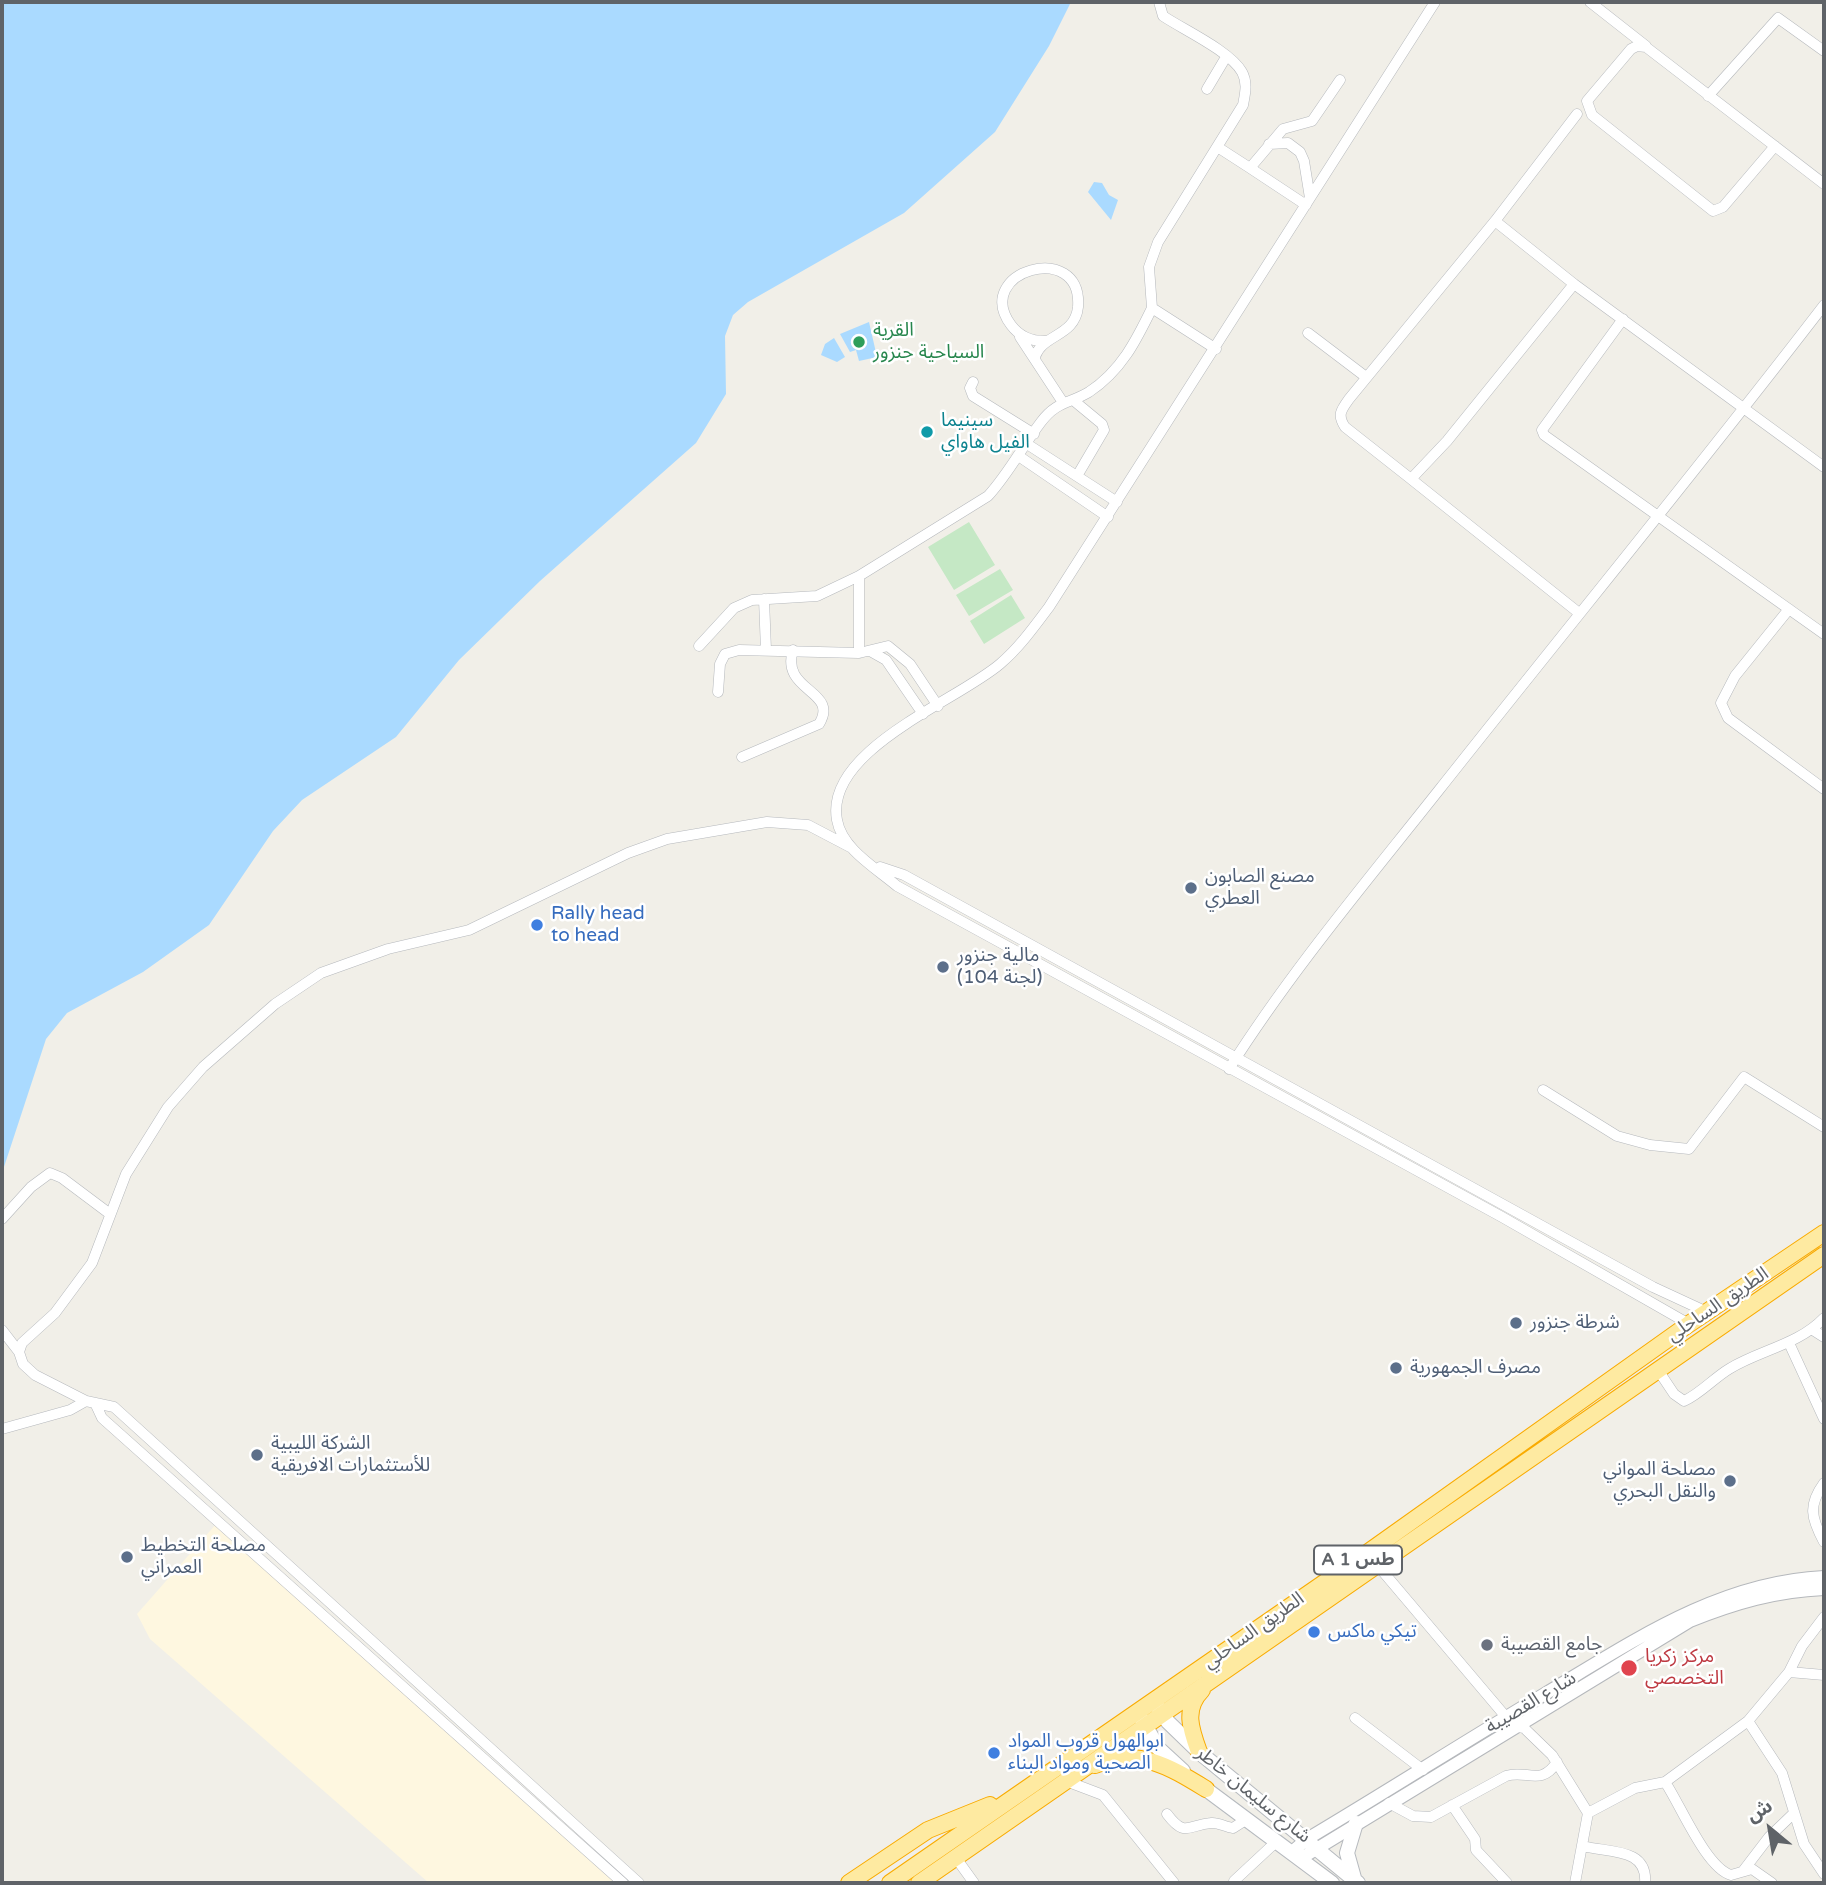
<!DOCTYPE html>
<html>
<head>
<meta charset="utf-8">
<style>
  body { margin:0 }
  #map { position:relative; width:1826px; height:1885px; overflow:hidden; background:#f1efe8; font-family:"Varela Round","Noto Sans Arabic",sans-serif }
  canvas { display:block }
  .frame { position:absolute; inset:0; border:4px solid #5f6368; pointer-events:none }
  .north { position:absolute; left:1735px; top:1794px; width:70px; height:70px; -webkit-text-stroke:5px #fff; paint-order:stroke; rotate:330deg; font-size:19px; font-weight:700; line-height:28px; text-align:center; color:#5f6368 }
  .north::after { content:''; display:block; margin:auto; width:24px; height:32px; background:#5f6368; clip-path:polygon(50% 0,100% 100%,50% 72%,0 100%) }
</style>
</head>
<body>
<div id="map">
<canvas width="1826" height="1885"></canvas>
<div class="frame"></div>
<div class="north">ش</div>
</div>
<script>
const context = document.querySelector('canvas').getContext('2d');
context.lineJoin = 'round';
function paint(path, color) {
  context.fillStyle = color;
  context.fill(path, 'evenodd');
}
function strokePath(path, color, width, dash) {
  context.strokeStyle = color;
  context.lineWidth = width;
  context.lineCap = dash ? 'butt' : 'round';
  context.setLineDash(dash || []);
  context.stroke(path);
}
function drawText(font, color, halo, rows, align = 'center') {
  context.font = font + ' "Varela Round","Noto Sans Arabic",sans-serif';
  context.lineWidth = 5;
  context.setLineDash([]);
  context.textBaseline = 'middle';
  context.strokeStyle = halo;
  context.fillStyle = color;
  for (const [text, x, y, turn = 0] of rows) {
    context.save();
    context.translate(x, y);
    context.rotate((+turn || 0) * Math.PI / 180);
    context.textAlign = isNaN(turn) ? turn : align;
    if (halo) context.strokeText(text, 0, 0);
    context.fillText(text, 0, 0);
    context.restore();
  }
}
paint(new Path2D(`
  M 217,1523 L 619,1883 L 429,1883 L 150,1639 L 137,1614 Z`), '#fef7e0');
paint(new Path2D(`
  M 969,522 L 995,565 L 954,590 L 928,547 Z
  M 1000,569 L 1013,590 L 969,616 L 956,595 Z
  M 1011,595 L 1025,618 L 984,644 L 970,621 Z`), '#c5e8c5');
paint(new Path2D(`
  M 2,2 L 1071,2 L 1049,46 L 995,132 L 904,213 L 748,302 L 733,315 L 725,336 L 726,394 L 696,443 L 540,581 L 459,660 L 396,737 L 302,800 L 273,831 L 209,925 L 143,972 L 67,1013 L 46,1039 L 2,1173 Z
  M 1094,182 L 1102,183 L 1109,195 L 1118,200 L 1111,220 L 1088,192 Z
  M 869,322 L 877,357 L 859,361 L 856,350 L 850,352 L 840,334 Z
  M 834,338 L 845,357 L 837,362 L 821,355 L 825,344 Z`), '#aadaff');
const minor = new Path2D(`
  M 1159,2 L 1163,16 C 1184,30 1230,51 1242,72 C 1248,83 1245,94 1243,105 L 1158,242 L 1149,267 L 1152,308 L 1216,349
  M 1435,2 L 1049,607 C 1034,627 1019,648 1000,664 C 957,701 824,750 837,820 C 842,849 876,868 897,886 L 1502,1217 L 1689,1324
  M 1590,2 L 1646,46
  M 1207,89 L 1226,57
  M 1708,96 L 1778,18 L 1824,51
  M 1269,144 L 1288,143 L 1300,152 L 1304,161 L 1310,198
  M 1775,146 L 1723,207 L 1713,211 L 1592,115 L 1587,101 L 1631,49 L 1637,46 L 1646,47 L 1824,184
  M 1219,148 L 1250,168 L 1283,129 L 1312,121 L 1340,80
  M 1250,168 L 1306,205
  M 1495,221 L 1574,284 L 1824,467
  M 1574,284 L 1447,441 L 1411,479 L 1345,427 C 1337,415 1341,410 1349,399 L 1495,221 L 1577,114
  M 1623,319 L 1542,430 L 1544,435 L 1824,634
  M 1308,333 L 1366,377
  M 1020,337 L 1062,401
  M 1035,357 C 1042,334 1075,337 1078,307 C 1083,239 971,271 1011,325 C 1020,337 1032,342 1048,341
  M 973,382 L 970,388 L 973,396 L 1034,434
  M 1073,400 L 1102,424 L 1104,430 L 1077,476
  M 1027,444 L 1117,502
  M 1020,457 L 1108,517
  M 1411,479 L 1579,613
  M 859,576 L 859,653
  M 764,599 L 766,650
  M 1789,609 L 1735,676 L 1721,703 L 1728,718 L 1824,789
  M 699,646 L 734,608 L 752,600 L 817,596 L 859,576 L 988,496 C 1009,473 1022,447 1041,422 C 1057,401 1069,404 1089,392 C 1121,371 1136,341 1152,308
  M 870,651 L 886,660 L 923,714
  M 718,692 L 720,664 L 725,654 L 739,650 L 859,653 L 888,646 L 910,664 L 938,706
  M 742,757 L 819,724 C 840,690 780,692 793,650
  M 880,867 L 904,875 L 1653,1287 L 1707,1312
  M 1229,1069 C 1291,971 1367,881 1439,790 C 1567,628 1698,469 1824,305
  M 1543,1090 L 1617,1136 L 1650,1145 L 1689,1149 L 1744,1077 L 1824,1127
  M 2,1219 L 31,1187 L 50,1173 L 62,1178 L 110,1214
  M 2,1330 L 19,1352
  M 1813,1330 L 1824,1337
  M 1789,1343 L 1824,1419
  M 1658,1370 L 1674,1394 L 1684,1401 C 1700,1394 1714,1378 1729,1369 C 1760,1350 1798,1345 1824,1318
  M 95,1403 L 102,1418 L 623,1883
  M 2,1429 L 70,1410 L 86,1401
  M 1824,1483 C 1808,1505 1811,1518 1824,1542
  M 1379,1567 L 1506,1717 L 1515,1726 L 1524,1728 L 1552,1755 L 1588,1813 L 1575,1883
  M 1789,1672 L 1824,1675
  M 1355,1718 L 1423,1770
  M 1748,1721 L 1782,1773 L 1804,1844 L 1824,1874
  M 1066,1781 L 1103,1795 L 1174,1883
  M 1665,1782 C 1680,1804 1706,1868 1731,1875 L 1752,1869 L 1772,1883
  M 1389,1803 L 1413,1816 L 1431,1817 L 1506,1776 C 1526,1769 1541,1787 1557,1762
  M 1452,1805 L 1475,1839 L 1476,1850 L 1507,1883
  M 1588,1813 L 1635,1788 L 1665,1782 L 1748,1721 L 1789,1672 L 1802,1646 L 1824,1617
  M 1167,1814 C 1185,1838 1188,1825 1211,1823 C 1218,1822 1225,1827 1233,1828 L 1247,1819
  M 1583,1846 C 1607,1853 1648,1847 1645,1883
  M 956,1858 L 974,1883
  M 1743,1871 L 1769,1837 L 1793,1814
  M 1234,1881 L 1277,1841
  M 639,1883 L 114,1407 L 86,1401 L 35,1375 L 23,1364 L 19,1352 L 22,1343 L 55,1313 L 92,1263 L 126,1174 L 168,1107 L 203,1067 L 275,1004 L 321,973 L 388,949 L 469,930 L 628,853 L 667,839 L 767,822 L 808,825 L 850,847`);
const tertiary = new Path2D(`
  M 1292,1852 L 1307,1839 C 1386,1792 1464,1742 1543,1695 C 1632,1642 1718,1582 1824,1577
  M 1300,1859 L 1690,1621 C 1735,1603 1776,1591 1824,1589`);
const secondary = new Path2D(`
  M 1157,1706 L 1168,1722 L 1199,1752 L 1358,1883
  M 1140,1716 L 1158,1748 L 1183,1771
  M 1199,1784 L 1332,1883
  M 1354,1878 L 1347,1853 L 1356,1823`);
const trunk = new Path2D(`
  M 1199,1752 C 1191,1730 1183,1709 1202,1690
  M 1095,1765 C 1138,1747 1170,1767 1206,1789
  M 849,1883 L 928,1830 L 990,1805
  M 890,1883 L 1360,1558 L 1689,1324 L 1824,1233
  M 919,1883 L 1824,1255`);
strokePath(minor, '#b5b8bc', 11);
strokePath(tertiary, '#b5b8bc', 14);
strokePath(secondary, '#b6babf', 16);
strokePath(trunk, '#f9ab00', 18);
strokePath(minor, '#fff', 10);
strokePath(tertiary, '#fff', 12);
strokePath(secondary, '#fff', 14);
strokePath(trunk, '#feeaa1', 16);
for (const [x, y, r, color] of [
  [859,342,7,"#2e9e5b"],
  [927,432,7,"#0f9aa8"],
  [1191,888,7,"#5c6f8a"],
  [537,925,7,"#3f7fe0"],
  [943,967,7,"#5c6f8a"],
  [1516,1323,7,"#5c6f8a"],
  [1396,1368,7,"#5c6f8a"],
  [257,1455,7,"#5c6f8a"],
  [1730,1481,7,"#5c6f8a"],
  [127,1557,7,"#5c6f8a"],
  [1314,1632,7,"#3f7fe0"],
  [1487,1645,7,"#6b7280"],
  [1629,1668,9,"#e0444e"],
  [994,1753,7,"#3f7fe0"]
]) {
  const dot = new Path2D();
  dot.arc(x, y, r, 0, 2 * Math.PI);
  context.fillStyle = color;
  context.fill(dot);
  strokePath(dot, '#fff', 2.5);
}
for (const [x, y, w] of [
  [1358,1560,88]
]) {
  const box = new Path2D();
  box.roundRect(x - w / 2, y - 14.5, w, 29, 5);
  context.fillStyle = '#fff';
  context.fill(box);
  strokePath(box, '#5f6368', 2);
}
drawText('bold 18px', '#5f6368', null, [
  ["A 1 طس",1358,1560]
]);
drawText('19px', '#27864d', '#fff', [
  ["القرية",873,331],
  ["السياحية جنزور",873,353]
], 'left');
drawText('19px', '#0d838f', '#fff', [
  ["سينيما",941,421],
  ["الفيل هاواي",941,443]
], 'left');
drawText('19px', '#4e5e75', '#fff', [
  ["مصنع الصابون",1205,877],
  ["العطري",1205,899],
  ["مالية جنزور",957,956],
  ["(لجنة 104)",957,978],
  ["شرطة جنزور",1530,1323],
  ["مصرف الجمهورية",1410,1368],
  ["الشركة الليبية",271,1444],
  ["للأستثمارات الافريقية",271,1466],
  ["مصلحة المواني",1716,1470,"right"],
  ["والنقل البحري",1716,1492,"right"],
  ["مصلحة التخطيط",141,1546],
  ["العمراني",141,1568]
], 'left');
drawText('19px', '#366cbe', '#fff', [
  ["Rally head",551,914],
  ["to head",551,936],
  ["تيكي ماكس",1328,1632],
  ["ابوالهول قروب المواد",1008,1742],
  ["الصحية ومواد البناء",1008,1764]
], 'left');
drawText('19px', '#5f6368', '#fff', [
  ["الطريق الساحلي",1718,1305,-34],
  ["الطريق الساحلي",1254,1631,-35],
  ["شارع القصيبة",1531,1703,-31],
  ["شارع سليمان خاطر",1253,1795,39]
]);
drawText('19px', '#5b616d', '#fff', [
  ["جامع القصيبة",1501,1645]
], 'left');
drawText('19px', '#be3a42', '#fff', [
  ["مركز زكريا",1645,1657],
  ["التخصصي",1645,1679]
], 'left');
</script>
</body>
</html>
